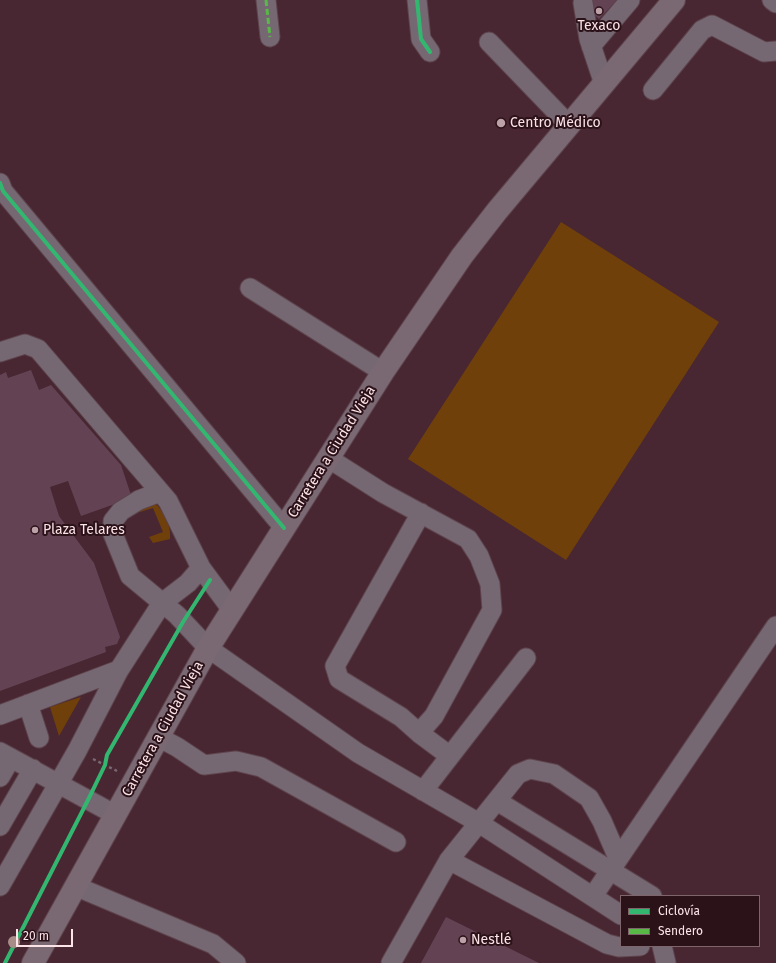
<!DOCTYPE html>
<html>
<head>
<meta charset="utf-8">
<style>
  body { margin:0 }
  #map { position:relative; width:776px; height:963px; overflow:hidden; background:#482732; font-family:"Fira Sans",sans-serif }
  canvas { display:block }
  .legend { position:absolute; left:620px; top:895px; width:140px; height:52px; box-sizing:border-box; background:#2b1118; border:1px solid #7e656b; margin:0; padding:5px 7px; list-style:none; font-size:12px; color:#fbe3e8 }
  .legend li { display:flex; align-items:center; gap:8px; height:20px }
  .legend b { width:20px; border:1px solid #7e656b }
  .scale { position:absolute; left:16px; top:929px; width:57px; height:18px; box-sizing:border-box; border:2px solid #fbe3e8; border-top:0; padding-left:5px; font-size:12px; line-height:14px; white-space:nowrap; color:#fbe3e8; -webkit-text-stroke:3px #2b1118; paint-order:stroke }
</style>
</head>
<body>
<div id="map">
<canvas width="776" height="963"></canvas>
<ul class="legend">
<li><b style="height:5px;background:#33b770"></b>Ciclovía</li>
<li><b style="height:5px;background:#58b947"></b>Sendero</li>
</ul>
<div class="scale">20 m</div>
</div>
<script>
const context = document.querySelector('canvas').getContext('2d');
context.lineJoin = 'round';
function paint(path, color) {
  context.fillStyle = color;
  context.fill(path, 'evenodd');
}
function strokePath(path, color, width, dash) {
  context.strokeStyle = color;
  context.lineWidth = width;
  context.lineCap = dash ? 'butt' : 'round';
  context.setLineDash(dash || []);
  context.stroke(path);
}
function drawText(font, color, halo, rows, align = 'center') {
  context.font = font + ' "Fira Sans",sans-serif';
  context.lineWidth = 4;
  context.setLineDash([]);
  context.textBaseline = 'middle';
  context.strokeStyle = halo;
  context.fillStyle = color;
  for (const [text, x, y, turn = 0] of rows) {
    context.save();
    context.translate(x, y);
    context.rotate((+turn || 0) * Math.PI / 180);
    context.textAlign = isNaN(turn) ? turn : align;
    if (halo) context.strokeText(text, 0, 0);
    context.fillText(text, 0, 0);
    context.restore();
  }
}
paint(new Path2D(`
  M 561,222 L 719,322 L 566,560 L 408,459 Z
  M 153,501 C 162,509 172,526 170,539 L 153,543 L 149,537 L 163,532 L 153,508 L 140,512 L 137,505 Z
  M 81,697 L 59,736 L 50,707 Z`), '#70400b');
paint(new Path2D(`
  M 579,0 L 617,0 L 599,19 Z
  M 31,370 L 39,390 L 51,385 L 121,465 L 132,498 L 81,516 L 68,481 L 50,487 L 59,516 L 94,563 L 120,637 L 117,644 L 105,647 L 106,652 L 0,691 L 0,375 L 6,372 L 8,378 Z
  M 446,917 L 539,963 L 421,963 Z`), '#634353');
const minor = new Path2D(`
  M 266,0 L 270,37
  M 417,0 L 421,39 L 430,52
  M 772,0 L 776,3
  M 583,3 L 589,39 L 604,84
  M 489,42 L 569,125
  M 591,46 L 630,0
  M 653,90 L 702,30 L 712,25 L 764,52 L 776,51
  M 0,183 L 3,191 L 284,528
  M 250,288 L 383,372
  M 0,352 L 25,344 L 38,349 L 168,501 L 201,568 L 232,610
  M 328,458 L 383,493 L 468,539 L 479,556 L 490,584 L 492,610 L 434,716 L 419,733 L 401,717 L 339,679 L 335,666 L 421,513
  M 160,492 L 139,500 L 121,511 L 113,521 L 113,534 L 130,576 L 177,615 L 208,648 L 358,753 L 479,823 L 621,915
  M 28,704 L 39,738
  M 0,715 L 119,670
  M 419,733 L 450,756
  M 158,737 L 177,747 L 204,765 L 236,761 L 261,767 L 396,842
  M 0,752 L 114,814
  M 0,777 L 11,758
  M 423,791 L 526,658
  M 497,801 L 652,896
  M 0,826 L 33,769
  M 449,860 L 607,944 L 619,947 L 640,946
  M 0,886 L 77,751 L 119,670 L 162,603 L 188,583 L 201,568
  M 75,886 L 213,944 L 236,963
  M 593,896 L 776,626
  M 662,946 L 666,963
  M 391,963 L 449,860 L 518,774 L 530,769 L 554,774 L 589,798 L 602,821 L 618,858`);
const major = new Path2D(`
  M 33,963 L 208,648 L 383,372 L 462,256 L 497,211 L 674,0`);
strokePath(minor, '#5e444c', 21);
strokePath(major, '#5e444c', 24);
strokePath(new Path2D(`
  M 93,759 L 117,771`), '#786872', 2.5, [3, 3]);
strokePath(minor, '#756873', 19);
strokePath(major, '#7a6873', 22);
strokePath(new Path2D(`
  M 266,0 L 270,37`), '#58b947', 3, [6, 3]);
strokePath(new Path2D(`
  M 417,0 L 421,39 L 430,52
  M 0,183 L 3,191 L 284,528
  M 5,963 L 88,800 L 105,765 L 107,755 L 183,622 L 210,580`), '#33b770', 4);
context.fillStyle = '#a78c87';
for (const [x, y] of [
  [14,942]
]) {
  context.beginPath();
  context.arc(x, y, 6, 0, 2 * Math.PI);
  context.fill();
}
for (const [x, y, r, color] of [
  [599,11,4,"#bca1a8"],
  [501,123,5,"#bca1a8"],
  [35,530,4,"#bca1a8"],
  [463,940,4,"#bca1a8"]
]) {
  const dot = new Path2D();
  dot.arc(x, y, r, 0, 2 * Math.PI);
  context.fillStyle = color;
  context.fill(dot);
  strokePath(dot, '#2b1118', 1.5);
}
drawText('14px', '#fbe3e8', '#2b1118', [
  ["Texaco",599,26,"center"],
  ["Centro Médico",510,123],
  ["Plaza Telares",43,530],
  ["Nestlé",471,940]
], 'left');
drawText('14px', '#fbe3e8', '#2b1118', [
  ["Carretera a Ciudad Vieja",332,452,-58],
  ["Carretera a Ciudad Vieja",163,729,-61]
]);
</script>
</body>
</html>
